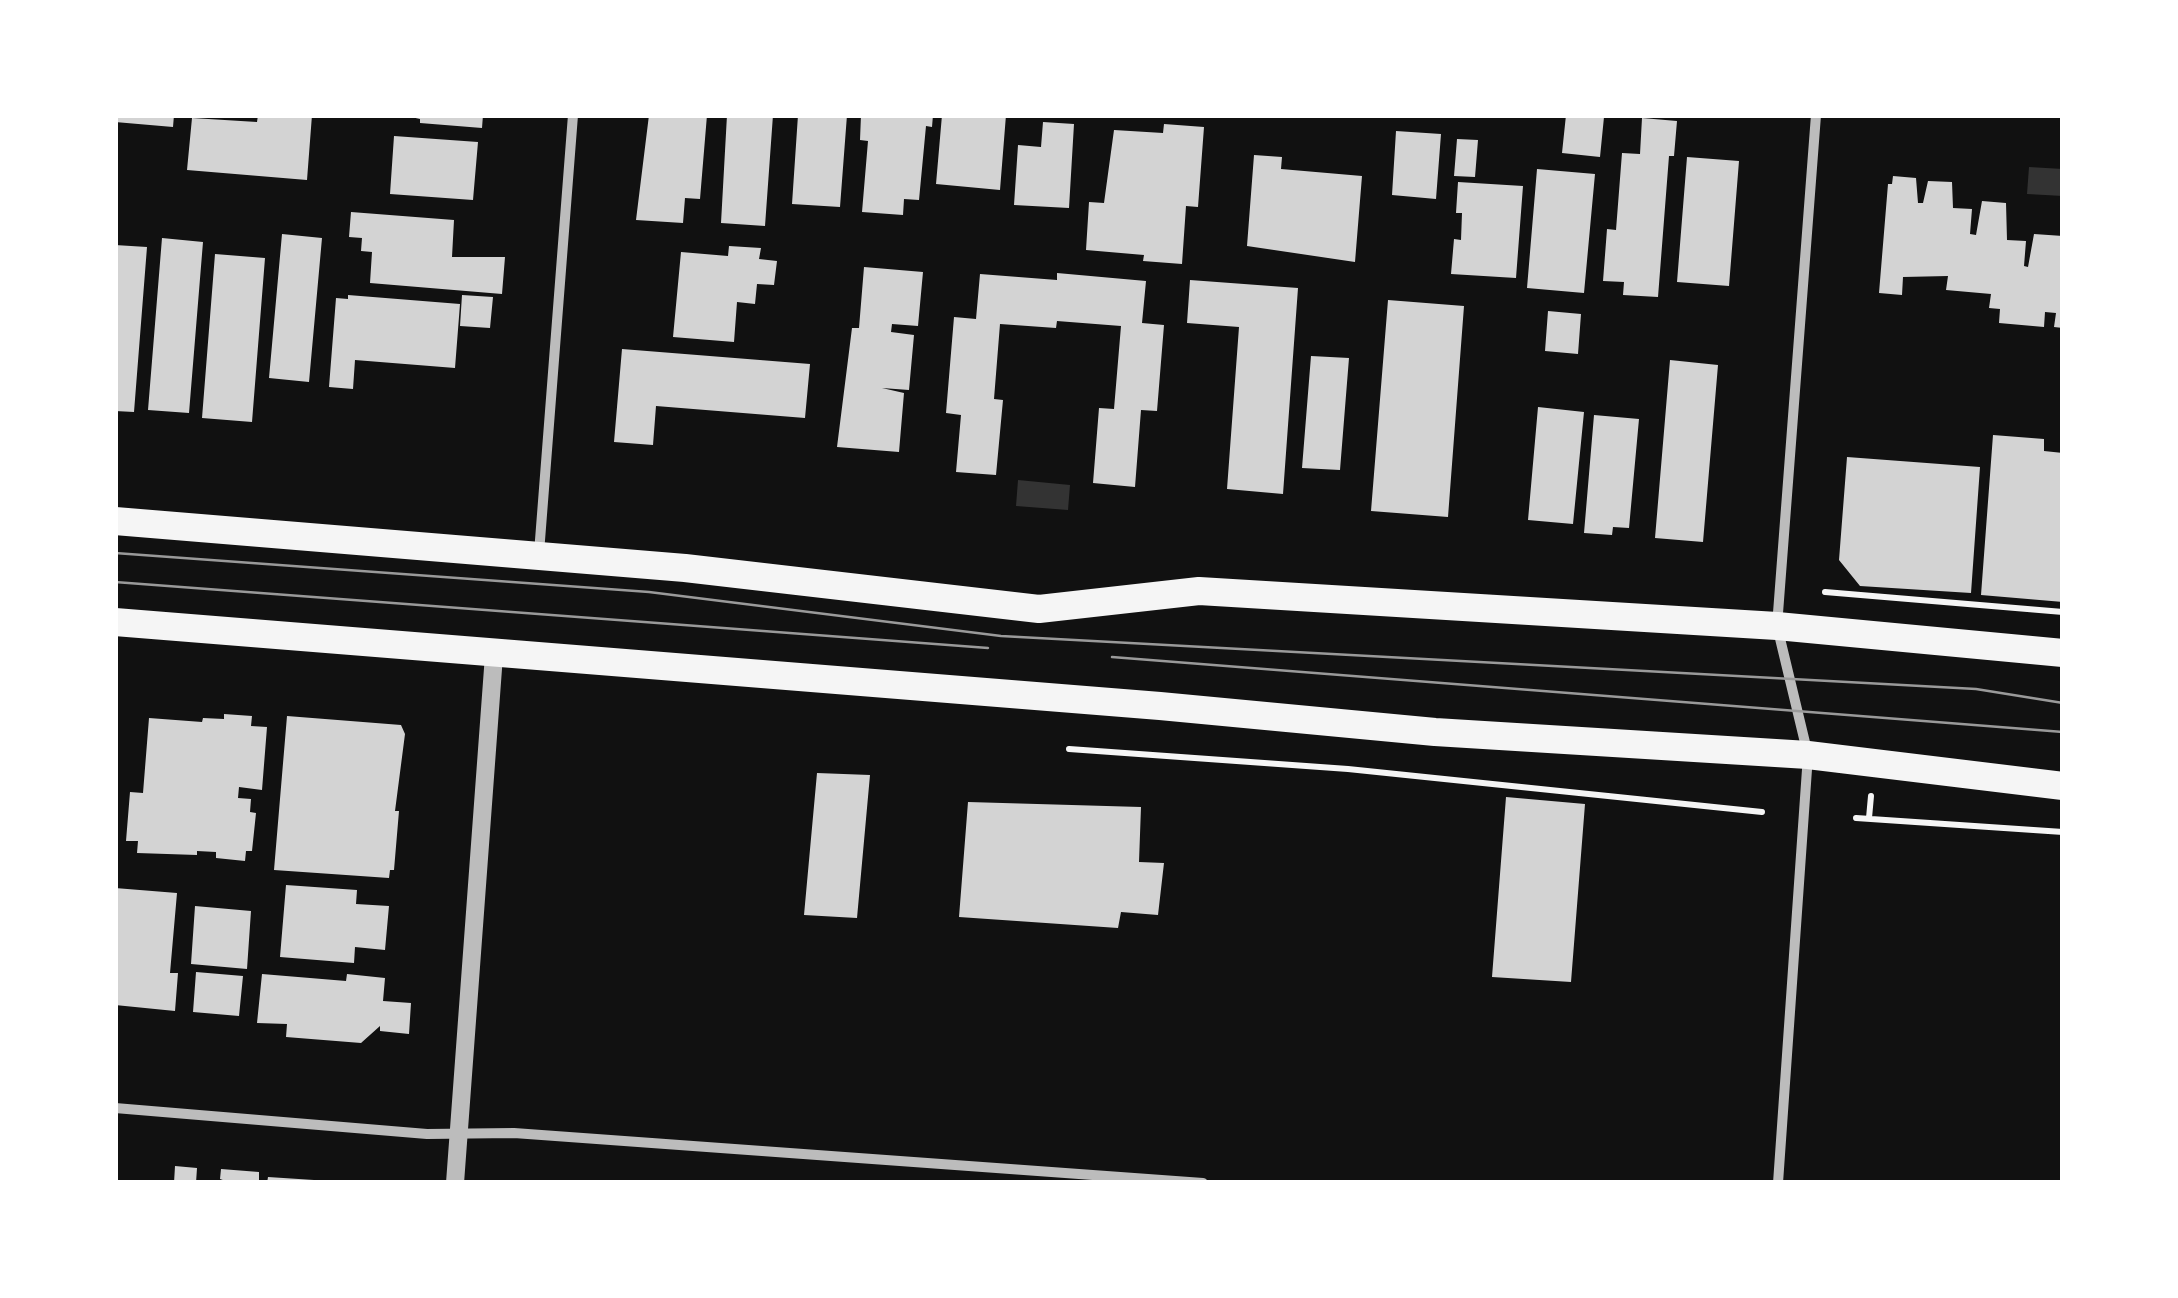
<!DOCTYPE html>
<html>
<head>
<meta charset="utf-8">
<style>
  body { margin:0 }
  #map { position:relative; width:2178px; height:1298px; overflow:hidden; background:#111; font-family:"Source Sans 3",sans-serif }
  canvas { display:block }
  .frame { position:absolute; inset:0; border:118px solid #fff; pointer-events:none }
</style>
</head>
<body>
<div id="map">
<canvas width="2178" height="1298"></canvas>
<div class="frame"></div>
</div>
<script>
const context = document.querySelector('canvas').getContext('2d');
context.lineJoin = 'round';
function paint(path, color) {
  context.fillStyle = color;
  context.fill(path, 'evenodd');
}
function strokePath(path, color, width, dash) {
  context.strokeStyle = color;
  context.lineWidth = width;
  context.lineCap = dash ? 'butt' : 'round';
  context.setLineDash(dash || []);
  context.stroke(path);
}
paint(new Path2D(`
  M 2029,167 L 2063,169 L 2063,196 L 2027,194 Z
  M 1018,480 L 1070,485 L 1068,510 L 1016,506 Z`), '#333');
paint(new Path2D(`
  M 115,115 L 174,115 L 173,127 L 115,122 Z
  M 258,115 L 312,115 L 307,180 L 187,170 L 192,118 L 257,122 Z
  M 402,115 L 483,115 L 482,128 L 420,123 L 420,119 Z
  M 649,115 L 707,115 L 700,199 L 685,198 L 683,223 L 636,220 Z
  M 727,115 L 773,115 L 765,226 L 721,223 Z
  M 798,115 L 847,115 L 840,207 L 792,204 Z
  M 861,115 L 933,115 L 932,127 L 926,126 L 919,200 L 904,199 L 903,215 L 862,212 L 868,141 L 860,140 Z
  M 942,115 L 1006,115 L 1000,190 L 936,184 Z
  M 1566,115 L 1604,117 L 1600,157 L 1562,153 Z
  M 1642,118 L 1677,121 L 1674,156 L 1669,156 L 1658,297 L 1623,295 L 1624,282 L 1603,281 L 1607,229 L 1616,230 L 1622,153 L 1640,154 Z
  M 1043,122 L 1074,124 L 1069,208 L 1014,205 L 1018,145 L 1041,147 Z
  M 1164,124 L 1204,127 L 1198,207 L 1186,206 L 1182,264 L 1143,261 L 1144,255 L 1086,250 L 1089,202 L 1104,203 L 1114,130 L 1163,133 Z
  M 1396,131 L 1441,134 L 1436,199 L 1392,195 Z
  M 394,136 L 478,142 L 473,200 L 390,194 Z
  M 1457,139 L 1478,140 L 1475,177 L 1454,176 Z
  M 1254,155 L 1282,157 L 1281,169 L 1362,176 L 1355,262 L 1247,246 Z
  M 1687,157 L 1739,161 L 1729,286 L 1677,282 Z
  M 1537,169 L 1595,174 L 1584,293 L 1527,288 Z
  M 1893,176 L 1916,178 L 1918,203 L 1923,203 L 1928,181 L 1952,182 L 1953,208 L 1972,209 L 1970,234 L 1976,235 L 1982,201 L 2006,203 L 2007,240 L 2026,241 L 2024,266 L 2028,267 L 2034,234 L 2063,236 L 2063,328 L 2054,327 L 2056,313 L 2045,312 L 2044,327 L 1999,323 L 2000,309 L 1989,308 L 1991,294 L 1946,290 L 1948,276 L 1903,277 L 1902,295 L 1879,293 L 1888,184 L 1892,184 Z
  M 1458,182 L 1523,186 L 1516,278 L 1451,274 L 1454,239 L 1461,240 L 1462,213 L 1456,213 Z
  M 351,212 L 454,220 L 452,257 L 505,257 L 502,294 L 370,283 L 372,252 L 361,251 L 362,238 L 349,237 Z
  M 282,234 L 322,238 L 309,382 L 269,378 Z
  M 162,238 L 203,242 L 189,413 L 148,410 Z
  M 115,245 L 147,247 L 134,412 L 115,411 Z
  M 729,246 L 761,248 L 759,259 L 777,261 L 774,285 L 757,284 L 755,304 L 737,302 L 734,342 L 673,337 L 681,252 L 728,256 Z
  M 215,254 L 265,258 L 252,422 L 202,418 Z
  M 864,267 L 923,272 L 918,326 L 892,324 L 891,332 L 914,335 L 909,390 L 882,388 L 904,393 L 899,452 L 837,447 L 852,328 L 859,328 Z
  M 1057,273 L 1146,281 L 1142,323 L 1164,325 L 1157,411 L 1141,410 L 1135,487 L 1093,483 L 1099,408 L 1114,409 L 1121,326 L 1057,321 L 1056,328 L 1000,324 L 994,399 L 1003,400 L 996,475 L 956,472 L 961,415 L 946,413 L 954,317 L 976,319 L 980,274 L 1057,280 Z
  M 1190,280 L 1298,288 L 1283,494 L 1227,489 L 1239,327 L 1187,323 Z
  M 348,295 L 460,304 L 455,368 L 355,360 L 353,389 L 329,387 L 336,298 L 348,299 Z
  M 462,295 L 493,297 L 490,328 L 460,326 Z
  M 1388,300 L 1464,306 L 1448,517 L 1371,511 Z
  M 1548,311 L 1581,314 L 1578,354 L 1545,351 Z
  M 622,349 L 810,364 L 805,418 L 656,406 L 653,445 L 614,442 Z
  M 1311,356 L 1349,358 L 1340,470 L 1302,468 Z
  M 1670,360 L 1718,365 L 1703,542 L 1655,538 Z
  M 1538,407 L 1584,412 L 1573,524 L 1528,520 Z
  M 1594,415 L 1639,419 L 1629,528 L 1613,527 L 1612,535 L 1584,533 Z
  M 1993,435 L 2044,439 L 2044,451 L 2063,453 L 2063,602 L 1981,595 Z
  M 1847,457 L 1980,467 L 1971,593 L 1860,586 L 1839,560 Z
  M 224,714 L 252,716 L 251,726 L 267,727 L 262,790 L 239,787 L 238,798 L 251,799 L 250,812 L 256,813 L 252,851 L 246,851 L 245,861 L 216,858 L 216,852 L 197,851 L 197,855 L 137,853 L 138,841 L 126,841 L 130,792 L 143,793 L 149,718 L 202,722 L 203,718 L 224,719 Z
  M 287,716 L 401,725 L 405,734 L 395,811 L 399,811 L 394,870 L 390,870 L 389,878 L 274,870 Z
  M 817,773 L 870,775 L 857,918 L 804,915 Z
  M 1506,797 L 1585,804 L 1571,982 L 1492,977 Z
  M 968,802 L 1141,807 L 1139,862 L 1164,863 L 1158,915 L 1121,912 L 1118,928 L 959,917 Z
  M 286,885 L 357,890 L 356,904 L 389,906 L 385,950 L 355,947 L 354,963 L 280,957 Z
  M 115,888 L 177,893 L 170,973 L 178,973 L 175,1011 L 115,1005 Z
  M 195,906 L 251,911 L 247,969 L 191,964 Z
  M 196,972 L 243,976 L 239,1016 L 193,1012 Z
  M 262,974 L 346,981 L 347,974 L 385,978 L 383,1001 L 411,1003 L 409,1034 L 380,1031 L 380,1026 L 361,1043 L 286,1037 L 287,1024 L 257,1023 Z
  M 175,1166 L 197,1168 L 196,1183 L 174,1183 Z
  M 221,1169 L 259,1172 L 259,1183 L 231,1183 L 220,1179 Z
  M 268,1177 L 314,1180 L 314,1183 L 267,1183 Z`), '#d3d3d3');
strokePath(new Path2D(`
  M 1825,592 L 2063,612
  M 1069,749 L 1348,769 L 1762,812
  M 1856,818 L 2063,832
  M 1869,818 L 1871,796`), '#f5f5f5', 6);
strokePath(new Path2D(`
  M 539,553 L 573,115
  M 115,1108 L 427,1134 L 514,1133 L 1203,1183
  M 1778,1183 L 1808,755 L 1777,626 L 1816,115`), '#bcbcbc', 10);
strokePath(new Path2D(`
  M 455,1183 L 494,655`), '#bcbcbc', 18);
strokePath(new Path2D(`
  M 115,521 L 685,568 L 1039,609 L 1199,591 L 1777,626 L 2063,653
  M 115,622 L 1160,706 L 1435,732 L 1808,755 L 2063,786`), '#f5f5f5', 28);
strokePath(new Path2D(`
  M 115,553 L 649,592 L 1001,636 L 1976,689 L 2063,703
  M 115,582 L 988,648
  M 1112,657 L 2063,732`), '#9a9a9a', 2.5);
</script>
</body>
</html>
